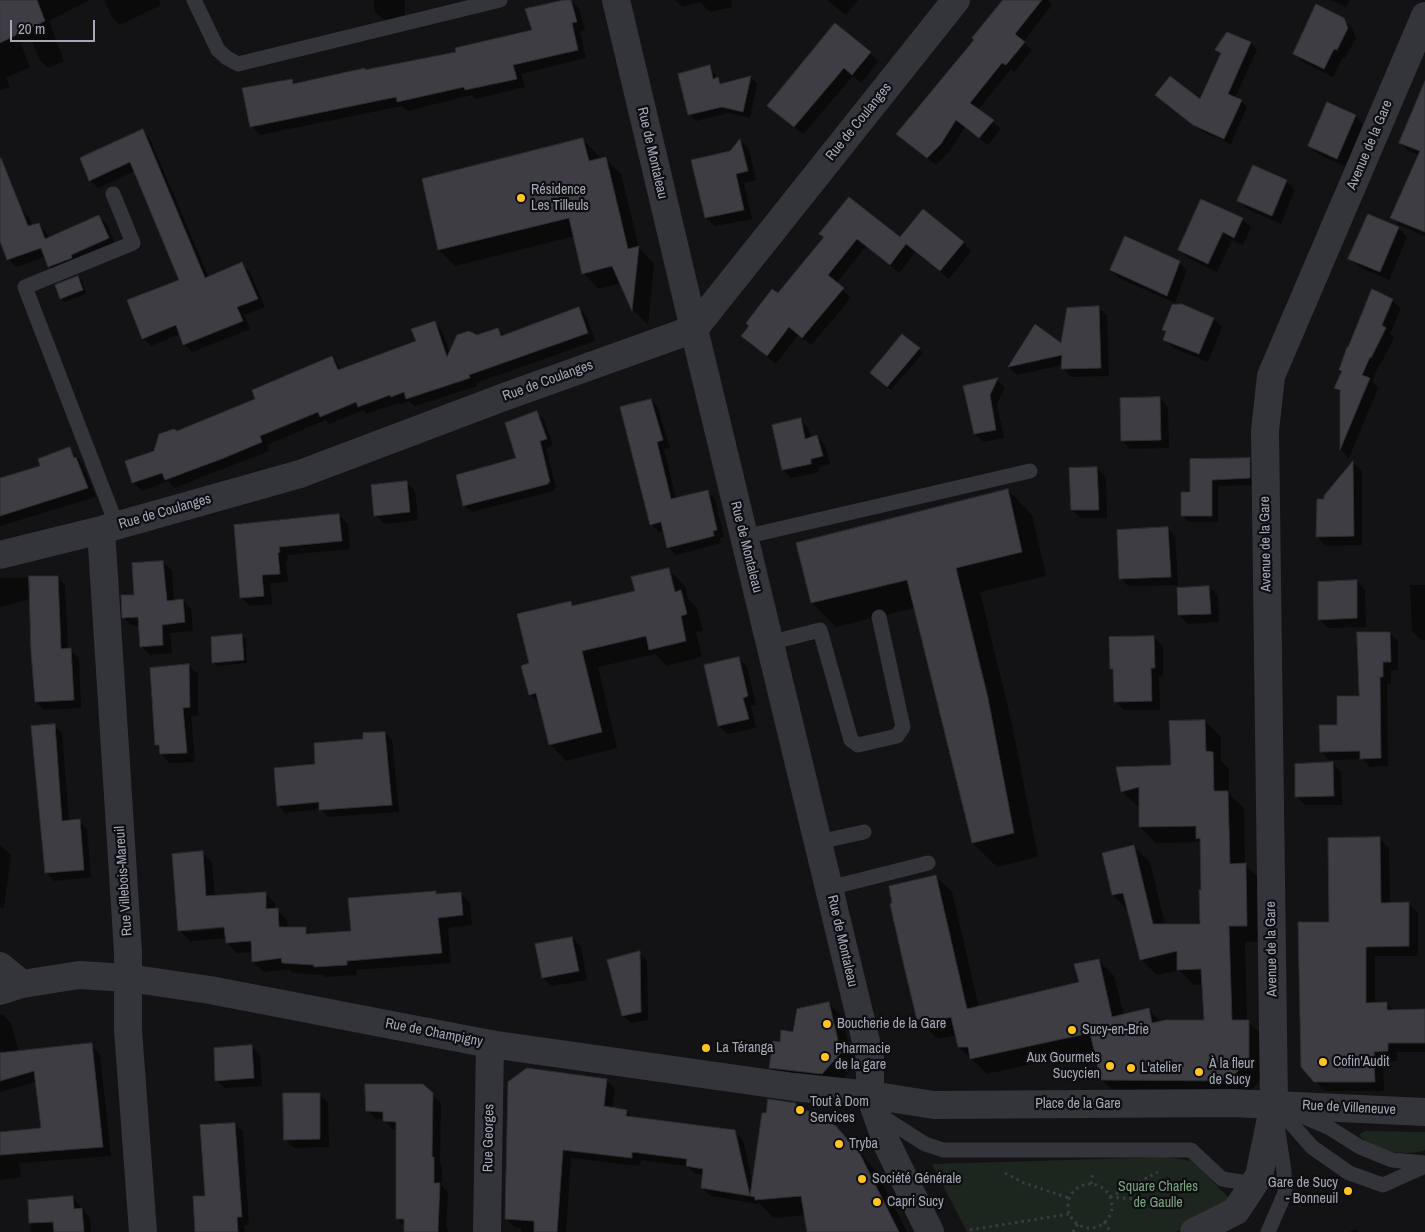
<!DOCTYPE html>
<html>
<head>
<meta charset="utf-8">
<style>
  body { margin:0 }
  #map { position:relative; width:1425px; height:1232px; overflow:hidden; background:#131315; font-family:"Archivo Narrow",sans-serif }
  canvas { display:block }
  .scale { position:absolute; left:10px; top:20px; width:85px; height:22px; box-sizing:border-box; border:2px solid #a4a8b7; border-top:0; padding-left:6px; font-size:15px; line-height:18px; white-space:nowrap; color:#a4a8b7; -webkit-text-stroke:4px #0e0e10; paint-order:stroke }
</style>
</head>
<body>
<div id="map">
<canvas width="1425" height="1232"></canvas>
<div class="scale">20 m</div>
</div>
<script>
const context = document.querySelector('canvas').getContext('2d');
context.lineJoin = 'round';
function paint(path, color) {
  context.fillStyle = color;
  context.fill(path, 'evenodd');
}
function strokePath(path, color, width, dash) {
  context.strokeStyle = color;
  context.lineWidth = width;
  context.lineCap = dash ? 'butt' : 'round';
  context.setLineDash(dash || []);
  context.stroke(path);
}
function drawText(font, color, halo, rows, align = 'center') {
  context.font = font + ' "Archivo Narrow",sans-serif';
  context.lineWidth = 4.5;
  context.setLineDash([]);
  context.textBaseline = 'middle';
  context.strokeStyle = halo;
  context.fillStyle = color;
  for (const [text, x, y, turn = 0] of rows) {
    context.save();
    context.translate(x, y);
    context.rotate((+turn || 0) * Math.PI / 180);
    context.textAlign = isNaN(turn) ? turn : align;
    if (halo) context.strokeText(text, 0, 0);
    context.fillText(text, 0, 0);
    context.restore();
  }
}
paint(new Path2D(`
  M 1365,1131 L 1425,1132 L 1425,1150 C 1408,1157 1370,1151 1359,1135 Z
  M 1168,1157 L 1192,1161 L 1233,1202 L 1176,1232 L 967,1232 L 932,1164 Z`), '#1d251f');
paint(new Path2D(`
  M 15,0 L 90,0 L 49,21 L 64,61 L 48,68 L 40,60 L 31,39 L 21,44 L 30,67 L 6,78 L 10,87 L 0,91 L 0,17 Z
  M 104,0 L 159,0 L 161,5 L 120,25 L 112,17 Z
  M 374,0 L 405,0 L 405,19 L 383,19 L 374,11 Z
  M 571,0 L 579,9 L 585,30 L 580,32 L 586,58 L 521,74 L 525,87 L 475,99 L 472,95 L 407,111 L 402,106 L 260,135 L 252,126 L 291,80 L 296,85 L 458,52 L 533,31 Z
  M 675,0 L 731,0 L 732,7 L 710,12 L 700,2 L 682,7 Z
  M 827,0 L 858,0 L 846,15 Z
  M 1005,0 L 1048,0 L 1052,5 L 1023,42 L 1032,50 L 1014,72 L 1011,69 L 978,110 L 1001,129 L 988,145 L 965,127 L 949,152 L 936,165 L 898,134 L 976,40 Z
  M 1330,0 L 1350,0 L 1346,7 Z
  M 1343,19 L 1352,28 L 1356,38 L 1345,58 L 1343,57 L 1333,77 L 1303,62 L 1294,54 Z
  M 1228,33 L 1251,43 L 1257,50 L 1235,98 L 1241,101 L 1247,107 L 1231,144 L 1201,131 L 1164,101 L 1200,101 L 1222,55 L 1216,50 Z
  M 870,53 L 878,62 L 861,83 L 853,76 L 803,134 L 769,106 Z
  M 709,67 L 723,85 L 751,77 L 757,84 L 750,118 L 729,113 L 696,121 L 689,114 Z
  M 1355,116 L 1364,125 L 1346,167 L 1318,154 L 1309,145 Z
  M 1425,125 L 1425,157 L 1408,151 L 1400,142 Z
  M 143,131 L 150,139 L 209,278 L 242,264 L 250,272 L 265,307 L 244,315 L 250,329 L 192,352 L 184,344 L 180,334 L 151,346 L 143,338 L 181,281 L 135,171 L 98,188 L 90,180 Z
  M 583,140 L 599,156 L 600,159 L 605,158 L 621,174 L 639,248 L 654,264 L 648,325 L 633,310 L 622,283 L 599,289 L 583,273 L 575,236 L 455,266 L 439,250 Z
  M 740,140 L 749,149 L 756,180 L 744,183 L 752,219 L 715,226 L 706,218 Z
  M 1425,177 L 1425,236 L 1399,225 L 1392,217 Z
  M 1286,181 L 1295,190 L 1281,224 L 1247,209 L 1239,201 Z
  M 21,209 L 29,217 L 32,226 L 38,224 L 46,232 L 49,239 L 99,217 L 107,224 L 116,246 L 57,274 L 50,267 L 46,256 L 16,267 L 8,259 L 0,230 L 0,217 Z
  M 1242,219 L 1251,227 L 1243,245 L 1232,240 L 1217,272 L 1188,258 L 1180,250 Z
  M 1398,228 L 1407,237 L 1389,280 L 1359,267 L 1350,259 Z
  M 825,237 L 963,242 L 971,251 L 949,279 L 915,252 L 899,273 L 866,246 L 836,284 L 851,298 L 811,345 L 798,335 L 776,364 L 743,336 Z
  M 1179,262 L 1187,270 L 1175,303 L 1119,278 L 1111,270 Z
  M 78,277 L 82,281 L 86,294 L 65,302 L 61,298 Z
  M 1392,300 L 1401,309 L 1390,334 L 1394,338 L 1380,365 L 1379,364 L 1372,382 L 1378,388 L 1349,458 L 1341,450 L 1341,393 L 1336,388 L 1343,372 L 1340,370 Z
  M 1098,308 L 1107,316 L 1109,376 L 1071,377 L 1062,368 L 1062,365 L 1017,375 L 1009,367 L 1062,345 Z
  M 579,309 L 587,317 L 595,341 L 476,383 L 477,386 L 415,406 L 409,401 L 400,404 L 398,403 L 367,414 L 363,410 L 329,424 L 325,420 L 267,445 L 269,451 L 174,488 L 168,481 L 142,491 L 134,483 L 126,462 L 155,452 L 177,433 L 257,399 L 331,357 L 339,365 L 341,370 L 418,342 L 434,323 L 442,331 L 450,353 L 477,336 L 497,329 L 505,336 Z
  M 1214,319 L 1222,327 L 1208,362 L 1173,348 L 1165,339 L 1167,332 L 1164,329 Z
  M 919,349 L 923,353 L 891,390 L 876,377 Z
  M 997,380 L 1005,388 L 997,404 L 1004,438 L 984,442 L 975,434 L 964,387 Z
  M 1160,398 L 1168,407 L 1169,448 L 1130,449 L 1122,440 Z
  M 651,400 L 658,408 L 670,448 L 664,449 L 676,499 L 707,491 L 715,499 L 724,537 L 720,538 L 721,543 L 676,555 L 668,547 L 664,531 L 659,532 L 651,524 Z
  M 537,413 L 544,420 L 553,446 L 546,448 L 556,488 L 554,489 L 554,491 L 471,512 L 464,505 L 518,459 Z
  M 801,420 L 808,428 L 811,438 L 817,437 L 825,445 L 830,464 L 818,467 L 819,472 L 791,478 L 783,470 L 773,426 Z
  M 69,449 L 78,457 L 84,467 L 96,497 L 0,526 L 0,480 L 42,467 Z
  M 1249,459 L 1256,466 L 1256,485 L 1218,486 L 1218,522 L 1189,522 L 1182,516 L 1192,493 L 1191,460 Z
  M 1354,463 L 1362,471 L 1362,545 L 1326,546 L 1317,537 L 1325,497 Z
  M 1097,468 L 1106,477 L 1107,518 L 1081,518 L 1072,510 Z
  M 406,482 L 415,491 L 418,520 L 384,524 L 376,515 Z
  M 1008,490 L 1032,515 L 1046,576 L 980,592 L 1012,724 L 1038,857 L 997,867 L 973,843 L 914,608 L 836,627 L 812,603 Z
  M 339,516 L 348,524 L 350,549 L 287,555 L 288,561 L 286,561 L 288,582 L 270,583 L 272,604 L 250,606 L 241,597 L 236,526 Z
  M 1168,529 L 1175,536 L 1178,585 L 1128,586 L 1121,578 Z
  M 163,562 L 172,571 L 174,602 L 183,601 L 191,609 L 193,631 L 170,633 L 172,653 L 150,655 L 141,646 L 140,626 L 132,626 L 124,618 L 136,596 Z
  M 668,569 L 685,586 L 688,599 L 697,608 L 703,631 L 696,632 L 702,657 L 667,666 L 655,654 L 598,667 L 617,748 L 566,761 L 550,744 L 540,705 L 530,694 L 531,664 L 570,603 L 574,607 L 636,592 Z
  M 57,577 L 65,585 L 68,650 L 70,650 L 79,658 L 81,708 L 44,710 L 36,702 L 31,599 L 0,607 L 0,578 Z
  M 1356,581 L 1365,590 L 1366,627 L 1328,628 L 1319,619 Z
  M 1410,585 L 1425,585 L 1425,640 L 1421,640 L 1412,631 Z
  M 1209,587 L 1218,596 L 1219,622 L 1188,624 L 1179,615 Z
  M 1390,633 L 1398,641 L 1398,670 L 1391,670 L 1391,684 L 1387,684 L 1388,766 L 1370,767 L 1363,759 L 1329,760 L 1321,751 L 1360,697 Z
  M 242,635 L 246,639 L 247,663 L 217,666 L 213,662 Z
  M 1154,637 L 1163,646 L 1163,677 L 1159,676 L 1160,710 L 1124,710 L 1115,701 L 1115,672 L 1111,669 Z
  M 738,658 L 747,667 L 756,705 L 751,706 L 756,728 L 728,734 L 719,726 L 706,666 Z
  M 189,666 L 198,674 L 198,716 L 191,716 L 195,762 L 170,763 L 161,754 L 161,750 L 156,745 Z
  M 1205,721 L 1221,737 L 1221,761 L 1229,769 L 1229,794 L 1244,808 L 1245,865 L 1262,880 L 1263,941 L 1245,942 L 1247,1021 L 1264,1037 L 1265,1076 L 1244,1096 L 1118,1096 L 1102,1080 L 1095,1050 L 987,1074 L 959,1047 L 957,1035 L 938,1039 L 918,1020 L 905,966 L 936,876 L 952,892 L 979,1008 L 1080,983 L 1098,960 L 1114,976 L 1124,1015 L 1148,1009 L 1161,1022 L 1205,1021 L 1203,985 L 1194,985 L 1179,970 L 1157,975 L 1141,959 L 1128,910 L 1113,895 L 1103,854 L 1134,847 L 1150,862 L 1165,925 L 1201,925 L 1202,891 L 1201,842 L 1156,843 L 1140,827 L 1140,807 L 1138,807 L 1122,791 L 1172,766 Z
  M 54,726 L 62,733 L 69,821 L 79,821 L 87,829 L 91,877 L 54,881 L 47,873 Z
  M 385,733 L 392,740 L 399,812 L 328,817 L 321,809 L 285,813 L 278,805 L 317,765 L 365,740 Z
  M 1332,763 L 1341,772 L 1342,805 L 1305,805 L 1297,797 Z
  M 1379,838 L 1389,848 L 1390,904 L 1408,904 L 1418,913 L 1418,956 L 1375,956 L 1375,1004 L 1387,1004 L 1394,1011 L 1425,1010 L 1425,1052 L 1397,1052 L 1397,1061 L 1383,1061 L 1384,1091 L 1325,1091 L 1315,1081 L 1331,923 Z
  M 0,845 L 11,855 L 4,908 L 0,907 Z
  M 202,852 L 212,862 L 215,897 L 265,893 L 275,903 L 276,910 L 287,920 L 288,928 L 305,928 L 312,935 L 352,932 L 436,892 L 439,895 L 460,893 L 470,903 L 472,925 L 448,928 L 451,963 L 356,970 L 357,975 L 325,977 L 323,975 L 293,973 L 289,969 L 264,972 L 253,962 L 253,952 L 237,953 L 227,943 L 227,938 L 190,941 L 179,930 ZM 230,925 L 231,928 L 187,932 L 187,929 Z
  M 572,938 L 581,947 L 587,980 L 552,986 L 543,978 Z
  M 639,953 L 647,960 L 648,1020 L 631,1023 L 623,1016 Z
  M 829,1003 L 842,1017 L 854,1066 L 835,1087 L 783,1080 L 770,1067 L 781,1043 Z
  M 2,1014 L 11,1023 L 19,1052 L 91,1045 L 100,1054 L 111,1156 L 19,1163 L 21,1177 L 0,1180 L 0,1132 L 43,1129 L 36,1082 L 0,1092 L 0,1015 Z
  M 252,1047 L 260,1055 L 262,1086 L 225,1088 L 216,1080 Z
  M 606,1080 L 615,1089 L 612,1109 L 626,1111 L 633,1118 L 734,1132 L 743,1140 L 753,1184 L 769,1100 L 796,1104 L 835,1127 L 854,1145 L 878,1174 L 907,1232 L 808,1232 L 806,1215 L 774,1218 L 757,1201 L 758,1204 L 711,1196 L 702,1188 L 704,1175 L 696,1174 L 687,1166 L 641,1160 L 640,1166 L 571,1158 L 566,1232 L 521,1232 L 521,1228 L 515,1227 L 506,1219 Z
  M 432,1094 L 441,1103 L 440,1164 L 442,1166 L 442,1186 L 448,1193 L 446,1227 L 449,1232 L 405,1232 L 405,1227 L 397,1219 L 398,1129 L 392,1129 L 384,1119 L 376,1119 L 368,1111 Z
  M 319,1095 L 328,1103 L 329,1147 L 294,1148 L 285,1139 Z
  M 235,1124 L 243,1132 L 249,1225 L 244,1225 L 245,1232 L 196,1232 L 206,1197 Z
  M 73,1197 L 90,1218 L 91,1232 L 31,1232 L 29,1201 Z
  M 1356,1229 L 1359,1232 L 1349,1232 Z`), '#0007');
const building = new Path2D(`
  M 0,0 L 37,0 L 45,21 L 0,43 Z
  M 564,0 L 571,0 L 577,22 L 572,23 L 578,50 L 513,65 L 517,79 L 465,90 L 464,87 L 397,102 L 396,97 L 250,127 L 242,88 L 292,79 L 293,84 L 365,68 L 365,70 L 456,52 L 455,48 L 532,30 L 525,9 Z
  M 1003,0 L 1042,0 L 1015,34 L 1025,42 L 1006,65 L 1002,63 L 970,103 L 994,120 L 979,138 L 956,120 L 941,144 L 927,158 L 896,134 L 974,40 L 972,38 Z
  M 1316,4 L 1344,18 L 1348,28 L 1337,50 L 1334,49 L 1324,69 L 1293,54 Z
  M 835,23 L 871,52 L 852,75 L 844,68 L 794,127 L 767,106 Z
  M 1227,32 L 1251,42 L 1228,94 L 1242,100 L 1224,139 L 1193,125 L 1155,95 L 1170,76 L 1200,99 L 1221,53 L 1215,50 Z
  M 710,65 L 713,79 L 718,77 L 720,84 L 751,76 L 743,112 L 722,107 L 688,115 L 678,74 Z
  M 1425,81 L 1425,232 L 1390,218 L 1420,151 L 1399,143 Z
  M 1327,102 L 1356,115 L 1337,159 L 1308,146 Z
  M 143,129 L 205,278 L 242,262 L 258,299 L 237,307 L 243,321 L 183,345 L 176,325 L 142,339 L 127,300 L 179,280 L 130,162 L 89,181 L 80,158 Z
  M 583,138 L 589,161 L 606,157 L 628,249 L 639,246 L 632,311 L 612,266 L 582,274 L 569,218 L 438,250 L 422,179 Z
  M 740,139 L 748,171 L 736,174 L 744,210 L 705,218 L 691,160 L 730,151 Z
  M 1,158 L 28,226 L 39,223 L 45,239 L 99,215 L 109,238 L 71,255 L 72,258 L 48,267 L 41,248 L 7,260 L 0,241 L 0,159 Z
  M 1253,165 L 1287,180 L 1272,216 L 1237,201 Z
  M 849,197 L 900,237 L 923,209 L 964,242 L 940,271 L 906,244 L 890,265 L 857,239 L 828,275 L 844,288 L 802,338 L 789,327 L 767,356 L 741,336 L 749,326 L 746,323 L 772,289 L 778,293 L 824,237 L 819,234 Z
  M 1201,199 L 1243,218 L 1234,238 L 1223,232 L 1208,264 L 1178,250 Z
  M 1368,214 L 1399,227 L 1380,272 L 1348,259 Z
  M 1125,236 L 1180,261 L 1167,296 L 1110,270 Z
  M 78,276 L 83,290 L 60,299 L 55,285 Z
  M 1372,289 L 1393,299 L 1382,325 L 1386,328 L 1371,358 L 1370,357 L 1362,375 L 1370,378 L 1340,450 L 1340,390 L 1334,388 L 1342,371 L 1339,370 L 1347,347 L 1348,347 Z
  M 1182,304 L 1214,318 L 1199,354 L 1163,340 L 1166,331 L 1162,330 L 1172,305 Z
  M 1099,306 L 1101,368 L 1061,369 L 1062,355 L 1008,367 L 1035,324 L 1061,343 L 1067,308 Z
  M 579,307 L 588,333 L 469,375 L 470,378 L 406,399 L 404,392 L 391,397 L 390,395 L 358,407 L 356,402 L 320,417 L 318,412 L 260,436 L 262,442 L 224,458 L 165,480 L 162,473 L 132,483 L 125,461 L 154,451 L 159,434 L 174,429 L 177,431 L 255,399 L 252,390 L 332,356 L 338,370 L 416,341 L 411,329 L 435,321 L 447,357 L 457,335 L 469,331 L 477,335 L 498,328 L 501,336 Z
  M 902,334 L 920,348 L 887,387 L 870,373 Z
  M 998,378 L 990,395 L 996,430 L 974,434 L 963,386 Z
  M 1160,397 L 1161,440 L 1121,441 L 1120,398 Z
  M 651,399 L 663,440 L 657,442 L 671,499 L 708,490 L 717,530 L 713,531 L 714,536 L 667,548 L 661,522 L 650,525 L 620,407 Z
  M 537,411 L 547,439 L 540,441 L 550,482 L 548,482 L 548,484 L 463,506 L 456,475 L 516,458 L 505,423 Z
  M 801,418 L 805,439 L 817,435 L 823,456 L 811,459 L 811,464 L 782,470 L 772,425 Z
  M 70,447 L 74,458 L 76,457 L 88,488 L 0,516 L 0,478 L 40,466 L 38,459 Z
  M 1250,458 L 1250,478 L 1212,480 L 1212,516 L 1181,516 L 1181,492 L 1190,492 L 1190,459 Z
  M 1353,461 L 1354,536 L 1316,537 L 1317,499 L 1324,499 L 1324,496 Z
  M 1097,467 L 1099,510 L 1071,510 L 1069,468 Z
  M 407,481 L 410,512 L 374,516 L 371,485 Z
  M 1008,489 L 1022,552 L 956,568 L 988,698 L 1014,833 L 972,843 L 907,580 L 811,603 L 796,543 Z
  M 339,514 L 342,541 L 279,547 L 280,552 L 278,553 L 280,574 L 262,575 L 264,596 L 240,598 L 234,525 Z
  M 1168,527 L 1171,577 L 1119,579 L 1117,530 Z
  M 163,561 L 167,601 L 183,599 L 185,622 L 162,625 L 163,645 L 140,647 L 138,617 L 122,618 L 121,595 L 134,595 L 132,563 Z
  M 669,568 L 675,592 L 681,590 L 687,614 L 681,616 L 686,641 L 649,650 L 646,636 L 582,651 L 602,732 L 549,745 L 536,693 L 529,695 L 521,666 L 529,663 L 517,614 L 571,601 L 572,606 L 635,591 L 631,577 Z
  M 29,576 L 58,576 L 61,649 L 71,648 L 74,700 L 35,702 L 31,651 Z
  M 1357,580 L 1357,618 L 1318,620 L 1318,582 Z
  M 1209,586 L 1211,614 L 1178,615 L 1177,588 Z
  M 1357,632 L 1390,632 L 1391,662 L 1383,662 L 1383,677 L 1380,677 L 1381,758 L 1360,759 L 1360,751 L 1320,752 L 1319,725 L 1337,725 L 1337,696 L 1359,696 Z
  M 242,634 L 244,660 L 212,663 L 211,637 Z
  M 1154,636 L 1155,668 L 1151,668 L 1152,701 L 1114,702 L 1113,669 L 1110,669 L 1109,637 Z
  M 739,657 L 748,696 L 743,698 L 749,719 L 718,726 L 704,665 Z
  M 189,664 L 190,707 L 183,708 L 187,753 L 160,754 L 159,745 L 155,745 L 150,668 Z
  M 1205,720 L 1206,751 L 1213,752 L 1214,791 L 1228,791 L 1230,864 L 1246,863 L 1247,926 L 1229,926 L 1232,1020 L 1249,1020 L 1249,1060 L 1228,1081 L 1101,1080 L 1090,1033 L 970,1059 L 968,1047 L 958,1047 L 951,1017 L 921,1024 L 920,1019 L 917,1020 L 904,966 L 890,904 L 892,903 L 889,886 L 936,875 L 967,1009 L 1079,982 L 1074,964 L 1099,959 L 1112,1017 L 1149,1008 L 1152,1023 L 1166,1020 L 1204,1020 L 1201,969 L 1177,970 L 1177,951 L 1140,960 L 1123,893 L 1112,895 L 1102,853 L 1134,845 L 1153,924 L 1200,924 L 1199,890 L 1201,890 L 1200,838 L 1196,839 L 1196,826 L 1139,827 L 1139,787 L 1121,792 L 1116,767 L 1171,765 L 1169,721 Z
  M 55,724 L 62,821 L 80,819 L 84,870 L 45,873 L 31,726 Z
  M 385,732 L 392,805 L 319,810 L 319,802 L 277,806 L 274,768 L 315,764 L 314,743 L 363,739 L 363,733 Z
  M 1333,762 L 1334,796 L 1295,797 L 1295,764 Z
  M 1380,837 L 1381,903 L 1409,902 L 1409,946 L 1366,947 L 1366,1003 L 1387,1002 L 1387,1010 L 1425,1009 L 1425,1043 L 1388,1043 L 1388,1051 L 1374,1052 L 1375,1082 L 1314,1082 L 1301,1067 L 1298,922 L 1329,922 L 1328,838 Z
  M 203,851 L 206,896 L 266,892 L 266,909 L 278,908 L 279,927 L 306,927 L 306,934 L 351,931 L 348,898 L 436,891 L 436,894 L 461,892 L 463,915 L 438,918 L 442,953 L 347,961 L 347,965 L 314,967 L 314,965 L 282,963 L 281,958 L 252,962 L 251,941 L 226,943 L 224,927 L 178,931 L 172,854 Z
  M 572,937 L 579,971 L 542,978 L 535,944 Z
  M 640,951 L 641,1012 L 622,1016 L 607,960 Z
  M 829,1002 L 841,1053 L 822,1074 L 769,1068 L 773,1041 L 780,1042 L 781,1030 L 793,1032 L 797,1009 Z
  M 92,1043 L 103,1147 L 0,1155 L 0,1132 L 41,1128 L 34,1071 L 0,1081 L 0,1053 Z
  M 252,1045 L 254,1078 L 215,1081 L 214,1048 Z
  M 527,1068 L 607,1079 L 604,1106 L 627,1110 L 626,1116 L 735,1130 L 750,1196 L 701,1188 L 703,1169 L 686,1166 L 687,1159 L 632,1152 L 632,1158 L 563,1150 L 557,1232 L 534,1232 L 534,1221 L 505,1219 L 508,1082 Z
  M 365,1084 L 423,1084 L 433,1093 L 432,1157 L 434,1157 L 434,1183 L 440,1183 L 438,1232 L 404,1232 L 404,1219 L 396,1219 L 396,1122 L 383,1121 L 383,1112 L 366,1111 Z
  M 283,1093 L 320,1093 L 320,1139 L 284,1140 Z
  M 768,1099 L 796,1103 L 795,1104 L 836,1126 L 860,1154 L 899,1232 L 807,1232 L 801,1196 L 755,1200 L 755,1197 L 750,1196 L 762,1113 L 766,1113 Z
  M 235,1123 L 242,1217 L 237,1217 L 238,1232 L 195,1232 L 193,1196 L 205,1196 L 200,1125 Z
  M 73,1196 L 74,1209 L 82,1208 L 84,1232 L 54,1232 L 53,1222 L 29,1223 L 28,1200 Z`);
paint(building, '#3d3d43');
strokePath(building, '#2d2d31', 1);
strokePath(new Path2D(`
  M 1005,1173 L 1024,1183 L 1069,1198
  M 1091,1184 L 1093,1172
  M1068 1206a22 22 0 1 1 44 0a22 22 0 1 1-44 0Z
  M 1110,1197 L 1186,1203
  M 1110,1197 L 1158,1172
  M 1104,1222 L 1111,1232
  M 970,1230 L 1069,1214
  M 1073,1232 L 1078,1224`), '#3a3c42', 3, [2.5, 4]);
strokePath(new Path2D(`
  M 194,0 L 218,50 L 227,58 L 238,64 L 500,0
  M 113,194 L 133,243 L 25,287 L 117,526
  M 744,537 L 1030,471
  M 769,643 L 820,630 L 851,740 L 858,745 L 897,736 L 903,727 L 879,617
  M 818,842 L 864,832
  M 829,888 L 928,863
  M 1275,1105 L 1312,1147 L 1349,1173 L 1383,1185 L 1425,1166
  M 1293,1112 L 1328,1127 L 1360,1147 L 1392,1160 L 1425,1163
  M 878,1114 L 925,1144 L 943,1150 L 1191,1150 L 1222,1179 L 1254,1184
  M 1268,1232 L 1285,1193 L 1284,1171 L 1277,1125`), '#34353b', 15);
strokePath(new Path2D(`
  M 616,0 L 694,329 L 870,1058 L 870,1095 L 887,1144 L 930,1232
  M 101,530 L 128,952 L 128,1030 L 143,1232
  M 0,555 L 101,530 L 300,474 L 504,397 L 694,329 L 956,0
  M 0,966 L 22,984
  M 487,1232 L 490,1044
  M 1194,1232 L 1236,1211 L 1259,1176 L 1274,1104 L 1265,431 L 1271,376 L 1425,16`), '#34353b', 28);
strokePath(new Path2D(`
  M 0,991 L 22,984 L 79,975 L 128,978 L 210,990 L 490,1044 L 794,1087 L 870,1095 L 934,1105 L 1232,1103 L 1425,1112`), '#34353b', 28);
for (const [x, y, r, color] of [
  [521,198,5,"#ffc422"],
  [827,1024,5,"#ffc422"],
  [1072,1030,5,"#ffc422"],
  [706,1048,5,"#ffc422"],
  [825,1057,5,"#ffc422"],
  [1323,1062,5,"#ffc422"],
  [1110,1066,5,"#ffc422"],
  [1131,1068,5,"#ffc422"],
  [1199,1072,5,"#ffc422"],
  [800,1110,5,"#ffc422"],
  [839,1144,5,"#ffc422"],
  [862,1179,5,"#ffc422"],
  [1348,1191,5,"#ffc422"],
  [877,1202,5,"#ffc422"]
]) {
  const dot = new Path2D();
  dot.arc(x, y, r, 0, 2 * Math.PI);
  context.fillStyle = color;
  context.fill(dot);
  strokePath(dot, '#0e0e10', 2);
}
drawText('14px', '#a4a8b7', '#0e0e10', [
  ["Rue de Coulanges",859,122,-51],
  ["Avenue de la Gare",1370,145,-67],
  ["Rue de Montaleau",652,153,77],
  ["Rue de Coulanges",548,381,-20],
  ["Rue de Coulanges",165,512,-16],
  ["Avenue de la Gare",1266,544,-91],
  ["Rue de Montaleau",746,547,76],
  ["Rue Villebois-Mareuil",124,881,-94],
  ["Rue de Montaleau",842,941,77],
  ["Avenue de la Gare",1272,949,-91],
  ["Rue de Champigny",434,1033,11],
  ["Place de la Gare",1078,1104],
  ["Rue de Villeneuve",1349,1108,3],
  ["Rue Georges",489,1138,-89]
]);
drawText('14px', '#a4a8b7', '#0e0e10', [
  ["Résidence",531,190],
  ["Les Tilleuls",531,206],
  ["Boucherie de la Gare",837,1024],
  ["Sucy-en-Brie",1082,1030],
  ["La Téranga",716,1048],
  ["Pharmacie",835,1049],
  ["de la gare",835,1065],
  ["Aux Gourmets",1100,1058,"right"],
  ["Sucycien",1100,1074,"right"],
  ["Cofin'Audit",1333,1062],
  ["À la fleur",1209,1064],
  ["de Sucy",1209,1080],
  ["L'atelier",1141,1068],
  ["Tout à Dom",810,1102],
  ["Services",810,1118],
  ["Tryba",849,1144],
  ["Société Générale",872,1179],
  ["Gare de Sucy",1338,1183,"right"],
  ["- Bonneuil",1338,1199,"right"],
  ["Capri Sucy",887,1202]
], 'left');
drawText('14px', '#79a47f', '#0e0e10', [
  ["Square Charles",1158,1187],
  ["de Gaulle",1158,1203]
]);
</script>
</body>
</html>
